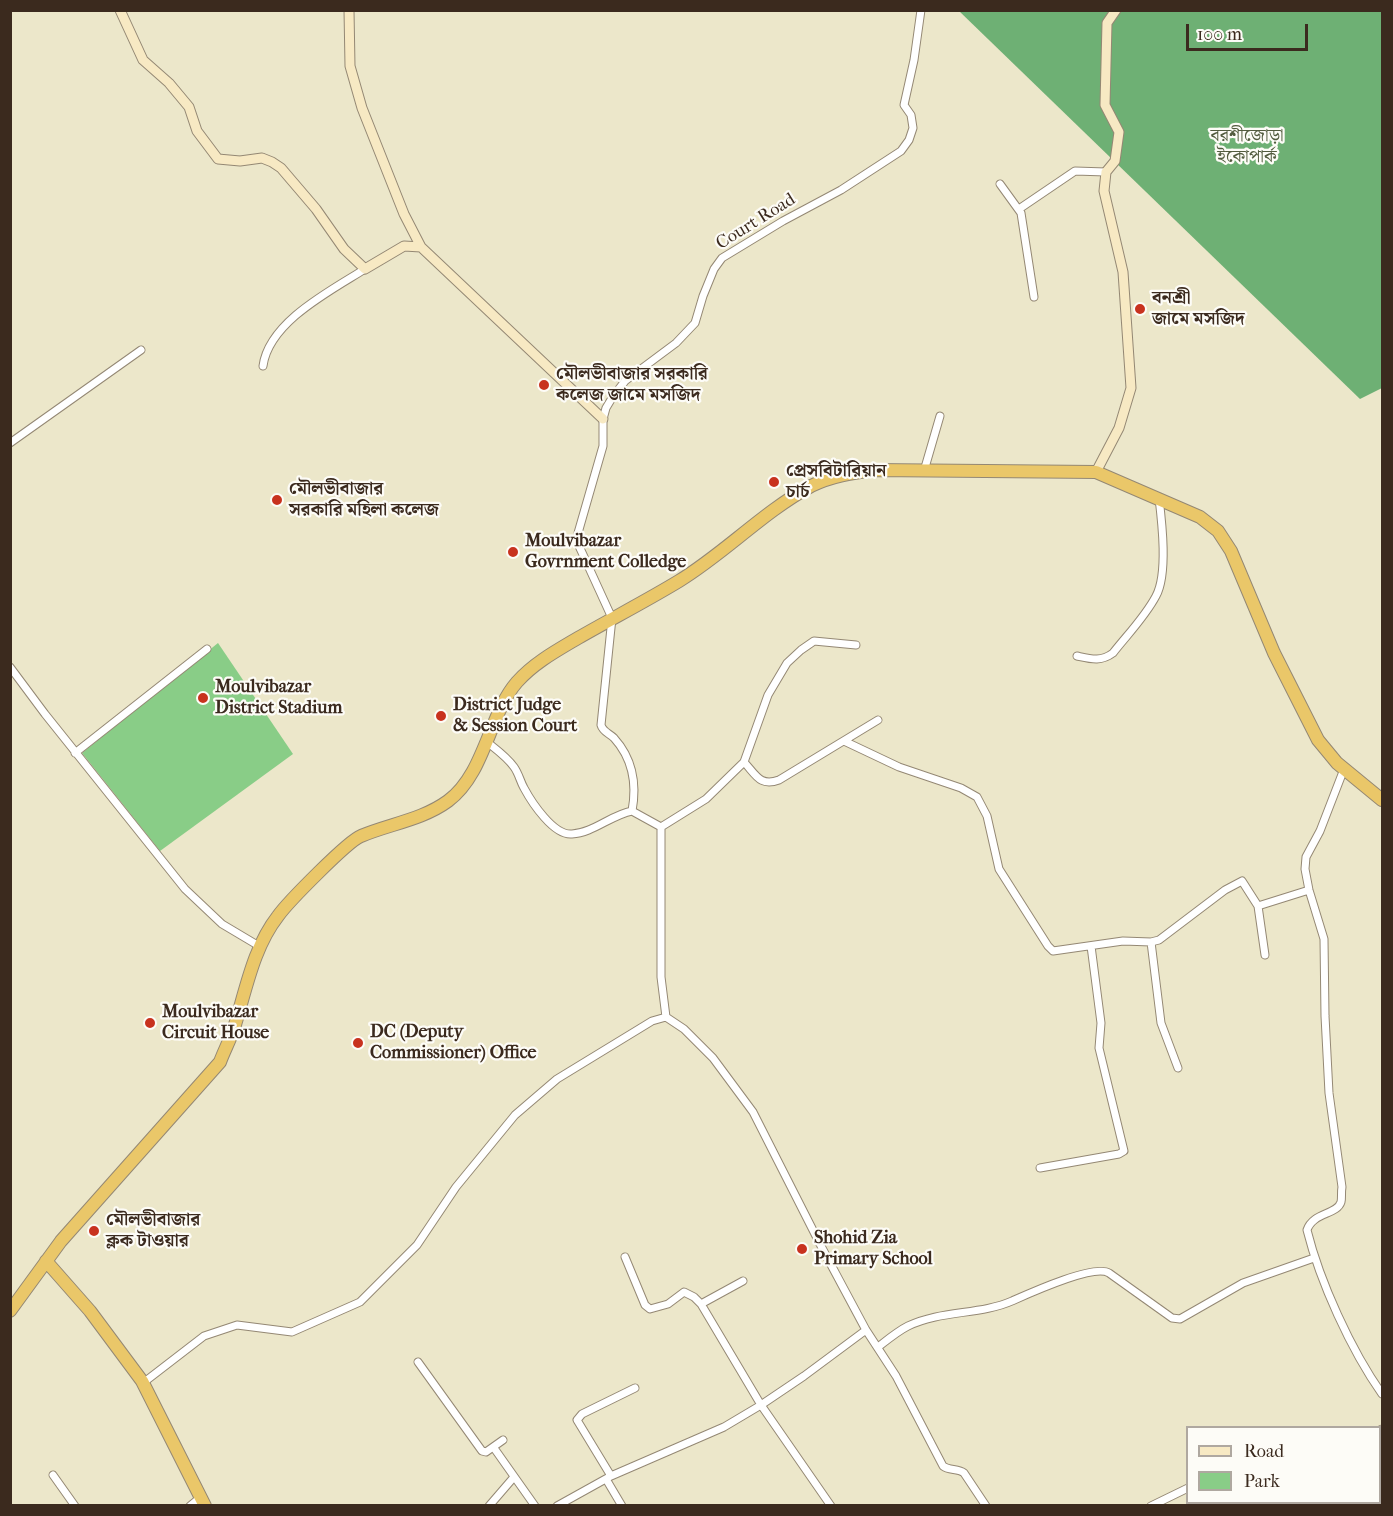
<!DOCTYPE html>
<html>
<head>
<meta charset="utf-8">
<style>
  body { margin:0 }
  #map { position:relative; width:1393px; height:1516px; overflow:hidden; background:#ece7ca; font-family:"IM FELL French Canon",serif }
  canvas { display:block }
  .frame { position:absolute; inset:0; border:12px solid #3b2a1e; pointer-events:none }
  .legend { position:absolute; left:1186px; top:1426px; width:195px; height:78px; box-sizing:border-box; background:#fdfcf7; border:2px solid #afa8a0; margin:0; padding:8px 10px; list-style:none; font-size:18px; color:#3b2a1e }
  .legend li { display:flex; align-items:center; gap:12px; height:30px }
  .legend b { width:30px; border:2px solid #afa8a0 }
  .scale { position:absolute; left:1186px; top:24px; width:122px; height:27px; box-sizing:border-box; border:3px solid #3b2a1e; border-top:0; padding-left:8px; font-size:18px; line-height:21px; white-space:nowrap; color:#3b2a1e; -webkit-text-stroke:4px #fdfcf7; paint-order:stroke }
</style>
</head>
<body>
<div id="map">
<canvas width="1393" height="1516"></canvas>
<div class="frame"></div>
<ul class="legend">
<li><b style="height:8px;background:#f7e9c3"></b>Road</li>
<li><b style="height:16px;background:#89cd87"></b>Park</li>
</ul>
<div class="scale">100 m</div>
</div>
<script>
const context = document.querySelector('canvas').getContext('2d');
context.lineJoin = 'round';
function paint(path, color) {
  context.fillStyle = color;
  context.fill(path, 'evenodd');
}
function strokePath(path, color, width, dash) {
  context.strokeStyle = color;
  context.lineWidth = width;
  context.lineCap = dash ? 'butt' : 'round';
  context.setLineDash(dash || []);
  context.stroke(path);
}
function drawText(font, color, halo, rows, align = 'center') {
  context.font = font + ' "IM FELL French Canon","Noto Serif Bengali",serif';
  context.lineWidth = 4.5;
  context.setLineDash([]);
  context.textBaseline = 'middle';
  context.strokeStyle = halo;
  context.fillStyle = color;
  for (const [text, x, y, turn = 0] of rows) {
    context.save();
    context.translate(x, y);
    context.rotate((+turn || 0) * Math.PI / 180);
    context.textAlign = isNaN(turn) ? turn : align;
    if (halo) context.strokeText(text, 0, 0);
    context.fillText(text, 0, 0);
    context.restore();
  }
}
paint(new Path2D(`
  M 218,643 L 293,754 L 160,851 L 82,753 Z`), '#89cd87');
paint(new Path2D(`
  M 959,11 L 1382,11 L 1382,388 L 1360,399 Z`), '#6eb074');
const street = new Path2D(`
  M 1000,184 L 1021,213 L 1034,297
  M 1019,209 L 1075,171 L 1106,172
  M 263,366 C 269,322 330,291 365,269
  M 10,443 L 141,350
  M 924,471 L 940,416
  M 1077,656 C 1091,659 1101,662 1113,653 C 1127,635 1145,617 1156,596 C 1168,574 1162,523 1159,498
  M 10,667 L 45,714 L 185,889 L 222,924 L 259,946
  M 844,741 L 899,767 L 961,788 L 977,797 L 987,816 L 999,869 L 1048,946 L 1053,951 L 1123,941 L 1151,942 L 1159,940 L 1225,890 L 1242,881 L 1258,906 L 1265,955
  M 487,742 C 497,750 507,757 514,767 C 519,774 520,781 524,788 C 532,803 554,836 572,834 C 593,833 611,815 632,811 L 661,827
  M 75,753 L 207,649
  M 744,762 C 756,775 760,787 779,780 L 878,720
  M 1344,769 L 1320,831 L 1306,857 L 1305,869 L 1309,890 L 1324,939 L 1325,1016 L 1329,1093 L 1342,1187 C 1341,1192 1342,1198 1341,1202 C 1337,1215 1313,1212 1307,1230 C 1320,1282 1351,1350 1382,1394
  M 632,811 C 637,784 633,759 614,738 C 609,733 603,732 601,725 L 612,618 L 585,559 L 579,546 L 578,533 L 603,446 L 603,419 L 606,408 L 612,398 L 625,381 L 676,343 L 695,323 L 703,296 L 714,269 L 722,258 L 783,221 L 841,190 L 901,151 L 909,140 L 913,128 L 911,115 L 904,105 L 914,60 L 921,10
  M 1258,906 L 1309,890
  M 1151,942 L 1161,1023 L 1178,1068
  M 666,1017 L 684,1029 L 713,1058 L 753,1112 L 821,1246 L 866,1330 L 896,1376 L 943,1466 C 949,1471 958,1468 964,1473 L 986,1506
  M 1040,1168 L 1119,1154 L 1124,1151 L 1099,1048 L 1101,1023 L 1091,946
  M 625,1257 L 645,1305 L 650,1309 L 668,1304 L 684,1292 L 694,1297 L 701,1304 L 761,1405 L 831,1506
  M 701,1304 L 743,1281
  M 878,1347 C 887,1340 898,1331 908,1326 C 941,1310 980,1315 1012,1301 C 1030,1293 1094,1264 1109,1273 L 1172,1318 L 1180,1319 L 1243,1283 L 1314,1258
  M 418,1362 L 482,1451 L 486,1452 L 503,1440
  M 143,1383 L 204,1336 L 237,1325 L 292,1332 L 360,1302 L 417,1245 L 456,1187 L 515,1115 L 557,1079 L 652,1021 L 666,1017 L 661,977 L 661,827 L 706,799 L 744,762 L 768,695 L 787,663 L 801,650 L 814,641 L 856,645
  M 1380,1430 L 1382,1429
  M 494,1448 L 535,1506
  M 53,1475 L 75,1506
  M 611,1476 L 577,1420 L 582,1414 L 635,1388
  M 606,1479 L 622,1506
  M 190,1506 L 201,1497
  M 489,1506 L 514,1477
  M 557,1506 L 611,1476 L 724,1427 L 761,1405 L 804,1376 L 866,1330
  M 1151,1506 L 1188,1488`);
const secondary = new Path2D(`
  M 120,10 L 143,60 L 169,83 L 189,107 L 197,131 L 218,159 L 240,161 L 262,158 L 272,162 L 281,168 L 316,209 L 344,249 L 365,269 L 404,246 L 421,247
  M 349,10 L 350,66 L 362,108 L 404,214 L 421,247 L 603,419
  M 1096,472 L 1119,428 L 1131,388 L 1123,272 L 1104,191 L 1106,172 L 1115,161 L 1119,132 L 1105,105 L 1107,23 L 1116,10`);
const highway = new Path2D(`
  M 46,1261 L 90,1311 L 142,1381 L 205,1506
  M 10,1311 L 61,1241 L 220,1062 C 224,1051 230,1040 234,1028 C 246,990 253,948 278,916 C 288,902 348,841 361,836 C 389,824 422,820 448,801 C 485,774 489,714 517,682 C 534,663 556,651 578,638 C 611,619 646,601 679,581 C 725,553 763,512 811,486 C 831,476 852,473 874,470 L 1096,472 L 1200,517 L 1218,531 L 1231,551 L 1274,653 L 1318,740 L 1337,763 L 1382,800`);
strokePath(street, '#948874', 9);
strokePath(secondary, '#948874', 11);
strokePath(highway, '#948874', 14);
strokePath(street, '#fff', 7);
strokePath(secondary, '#f7e9c3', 9);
strokePath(highway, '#eac769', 12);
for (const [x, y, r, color] of [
  [1140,309,6,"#c8321e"],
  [544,385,6,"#c8321e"],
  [774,482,6,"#c8321e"],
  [277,500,6,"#c8321e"],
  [513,552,6,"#c8321e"],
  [203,698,6,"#c8321e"],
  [441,716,6,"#c8321e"],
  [150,1023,6,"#c8321e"],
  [358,1043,6,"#c8321e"],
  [94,1231,6,"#c8321e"],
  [802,1249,6,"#c8321e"]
]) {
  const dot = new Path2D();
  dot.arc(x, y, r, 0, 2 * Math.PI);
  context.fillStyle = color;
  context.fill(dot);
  strokePath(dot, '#fdfcf7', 2);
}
drawText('18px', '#525b3e', '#fdfcf7', [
  ["বরশীজোড়া",1247,137],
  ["ইকোপার্ক",1247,158]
]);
drawText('18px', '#3b2a1e', '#fdfcf7', [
  ["Court Road",756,222,-32]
]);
drawText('bold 18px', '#3b2a1e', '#fdfcf7', [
  ["বনশ্রী",1152,299],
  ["জামে মসজিদ",1152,320],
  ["মৌলভীবাজার সরকারি",556,375],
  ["কলেজ জামে মসজিদ",556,396],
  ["প্রেসবিটারিয়ান",786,472],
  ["চার্চ",786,493],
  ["মৌলভীবাজার",289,490],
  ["সরকারি মহিলা কলেজ",289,511],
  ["Moulvibazar",525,542],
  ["Govrnment Colledge",525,563],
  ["Moulvibazar",215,688],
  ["District Stadium",215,709],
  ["District Judge",453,706],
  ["& Session Court",453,727],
  ["Moulvibazar",162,1013],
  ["Circuit House",162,1034],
  ["DC (Deputy",370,1033],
  ["Commissioner) Office",370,1054],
  ["মৌলভীবাজার",106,1221],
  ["ক্লক টাওয়ার",106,1242],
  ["Shohid Zia",814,1239],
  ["Primary School",814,1260]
], 'left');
</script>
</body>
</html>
